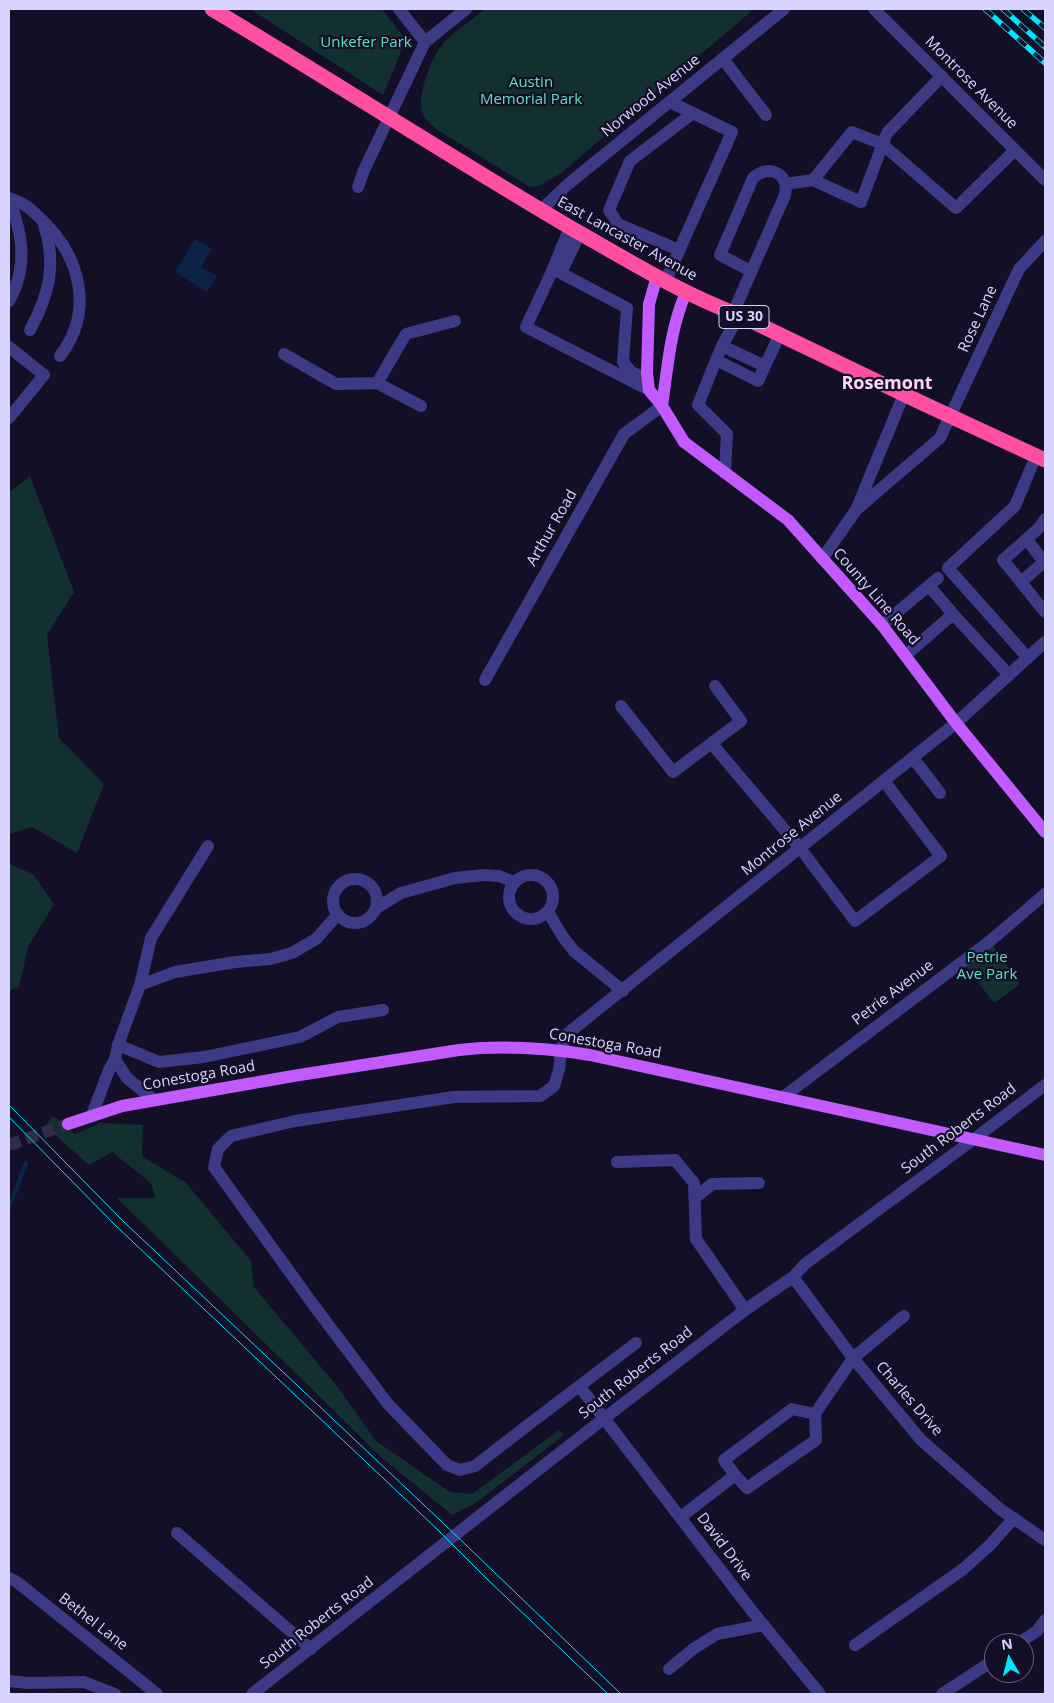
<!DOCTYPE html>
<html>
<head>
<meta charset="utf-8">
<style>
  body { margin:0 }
  #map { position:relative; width:1054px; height:1703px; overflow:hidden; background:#130f26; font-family:"Open Sans",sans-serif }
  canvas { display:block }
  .frame { position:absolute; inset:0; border:10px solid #d9d4ff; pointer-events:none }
  .north { position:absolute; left:984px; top:1633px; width:50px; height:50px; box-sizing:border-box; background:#130f26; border:1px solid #625e7d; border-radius:50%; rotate:352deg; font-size:14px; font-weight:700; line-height:20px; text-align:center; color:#d9d4ff }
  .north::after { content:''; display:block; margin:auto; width:18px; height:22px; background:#00e5ff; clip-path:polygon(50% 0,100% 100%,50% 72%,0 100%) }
</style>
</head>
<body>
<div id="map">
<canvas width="1054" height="1703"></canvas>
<div class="frame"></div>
<div class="north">N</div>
</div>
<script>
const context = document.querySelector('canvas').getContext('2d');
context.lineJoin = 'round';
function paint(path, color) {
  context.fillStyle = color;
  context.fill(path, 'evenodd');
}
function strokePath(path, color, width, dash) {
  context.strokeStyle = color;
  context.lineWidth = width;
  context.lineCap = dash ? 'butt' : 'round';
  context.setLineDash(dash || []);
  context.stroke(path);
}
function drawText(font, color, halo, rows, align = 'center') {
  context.font = font + ' "Open Sans",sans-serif';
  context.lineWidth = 4.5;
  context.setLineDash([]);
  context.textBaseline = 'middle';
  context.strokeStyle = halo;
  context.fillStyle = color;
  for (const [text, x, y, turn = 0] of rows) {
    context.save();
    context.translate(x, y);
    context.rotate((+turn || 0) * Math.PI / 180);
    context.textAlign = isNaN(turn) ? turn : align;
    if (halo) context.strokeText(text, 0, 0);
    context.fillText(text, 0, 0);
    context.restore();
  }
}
paint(new Path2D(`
  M 250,9 L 382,9 L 406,40 L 383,95 Z
  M 485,9 L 754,9 L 561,173 L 539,186 L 530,187 L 436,129 C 431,124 424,119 422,111 C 417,92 433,54 446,40 C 458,29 473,19 485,9 Z
  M 30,476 L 74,592 L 47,635 L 59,738 L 104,784 L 77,853 L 32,827 L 9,834 L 9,493 Z
  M 9,864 L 33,874 L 54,904 L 28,947 L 19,987 L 9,991 Z
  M 990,941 L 1020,984 L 994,1003 L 962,961 Z
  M 53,1116 L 75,1134 L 100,1123 L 143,1125 L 142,1156 L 186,1183 L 251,1261 L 254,1287 L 337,1386 L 376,1441 L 450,1492 L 472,1494 L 559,1430 L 564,1435 L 477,1502 L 452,1515 L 380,1456 L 117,1198 L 155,1198 L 151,1183 L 112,1152 L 89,1165 L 45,1126 Z`), '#12302f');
paint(new Path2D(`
  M 195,239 L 212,249 L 201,267 L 217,276 L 207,292 L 175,272 Z`), '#0c2248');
strokePath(new Path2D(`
  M 9,1208 L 26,1163`), '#0c2248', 4.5);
strokePath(new Path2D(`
  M 9,1145 L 68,1124`), '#312d47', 12, [12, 6]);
strokePath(new Path2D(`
  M 399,9 L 425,42
  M 874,9 L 1045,180
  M 723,59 L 766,115
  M 813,180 L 852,132 L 882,144 L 956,208 L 1015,150
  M 786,184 L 813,180 L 861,202 L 887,133 L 942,76
  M 358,187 L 364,170 L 425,42 L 466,9
  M 9,198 C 14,200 21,202 26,206 C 32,210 38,216 43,221 C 81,258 94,312 60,356
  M 9,198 C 22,234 29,265 9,301
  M 541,210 L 567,185 L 784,9
  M 679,250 L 618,224 L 609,210 L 630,161 L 693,113
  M 553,269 L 570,227
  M 561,273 L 580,233
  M 666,280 L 732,132 L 670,102
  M 733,313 L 785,195 C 790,174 769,163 753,178 L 720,255 L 751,271
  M 30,330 C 49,295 57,264 44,225
  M 722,346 L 739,315
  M 9,347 L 44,375 L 9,418
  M 284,354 L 336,384 L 377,383
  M 716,360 L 722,346 L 765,366
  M 648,379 L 631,372 L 623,362 L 627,308 L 553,269 L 526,327 L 649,390
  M 904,394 L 856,510 L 940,438 L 1019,269 L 1045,241
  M 421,406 L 377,383 L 406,334 L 455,321
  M 725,473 L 727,434 L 698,405 L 716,360 L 758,381 L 780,334
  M 1045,519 L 1039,528 L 1003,560 L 1045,612
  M 1027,540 L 1045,563
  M 822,559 L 856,510
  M 1021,582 L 1045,561
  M 929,586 L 953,614
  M 882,625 L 938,578
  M 906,655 L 953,614 L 1009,675
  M 1028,658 L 948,568 L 1015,506 L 1036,456
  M 485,680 L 624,434 L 662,406
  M 621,706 L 673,772 L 741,721 L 715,686
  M 712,744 L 800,848 L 855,921 L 941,856 L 884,781
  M 913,758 L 940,793
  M509 897a22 22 0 1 1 44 0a22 22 0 1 1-44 0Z
  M333 901a22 22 0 1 1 44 0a22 22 0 1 1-44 0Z
  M 376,908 L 401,893 L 455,878 L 484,875 L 499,876 L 514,882
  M 548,912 L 563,937 L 574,951 L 623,991
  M 140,985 L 175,972 L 235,962 L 270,959 L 292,953 L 316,939 L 338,914
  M 118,1045 L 159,1062 L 204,1057 L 300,1037 L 338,1017 L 383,1010
  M 115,1059 L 127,1078 L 154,1100
  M 783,1097 L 990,941 L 1045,894
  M 92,1115 L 109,1070 L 115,1059 L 118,1045 L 140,985 L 151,938 L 208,846
  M 617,1162 L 675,1160 L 694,1183 L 696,1239 L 745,1310
  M 695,1198 L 712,1184 L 759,1183
  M 793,1277 L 853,1358 L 921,1440 L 1000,1509 L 1045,1540
  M 636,1343 L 528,1425 L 475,1466 L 460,1470 L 447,1465 L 388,1404 L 312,1303 L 214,1167 L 218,1149 L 231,1136 L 295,1121 L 454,1097 L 540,1096 L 554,1086 L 559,1070 L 561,1050 L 567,1034 L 956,723 L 1045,642
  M 580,1387 L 752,1611 L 820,1694
  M 735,1475 L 724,1460 L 792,1409 L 815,1414
  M 681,1517 L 735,1475 L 747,1488 L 816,1440 L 815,1414 L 853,1358 L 904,1316
  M 177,1533 L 311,1649
  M 9,1578 L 17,1582 L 157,1694
  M 1019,1643 L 1037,1631 L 1045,1620
  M 855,1645 L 962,1570 L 989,1546 L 1014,1518
  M 669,1669 L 693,1649 L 717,1634 L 764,1625
  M 9,1681 L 28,1683 L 84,1682 L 115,1694
  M 252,1694 L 593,1427 L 745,1310 L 793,1277 L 805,1264 L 974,1139 L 1045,1085
  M 942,1694 L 994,1660`), '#3d3a85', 12);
strokePath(new Path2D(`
  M 657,276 L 649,304 L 647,373 L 649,390 L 662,406 L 684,442 L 788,520 L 882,625 L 956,723 L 1045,832
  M 662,406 C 668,365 670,330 686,292
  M 68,1124 L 122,1106 L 293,1076 L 459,1050 C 503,1045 546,1048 590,1055 L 1045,1155`), '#c25bff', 12);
strokePath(new Path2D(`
  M 212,9 C 333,81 450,157 571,228 C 626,259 680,293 739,315 L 922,403 L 1045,460`), '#ff4fa3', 15);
strokePath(new Path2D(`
  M 9,1105 L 123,1221 L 442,1522 L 621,1694
  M 9,1117 L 115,1225 L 437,1529 L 488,1580 L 608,1694`), '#00e5ff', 1);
const rail = new Path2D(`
  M 985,9 L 1045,63
  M 1003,9 L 1045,47
  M 1023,9 L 1045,28`);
strokePath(rail, '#00e5ff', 5.5);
strokePath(rail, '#130f26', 4, [11]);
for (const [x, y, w] of [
  [744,317,50]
]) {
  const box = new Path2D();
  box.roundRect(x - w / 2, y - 11.5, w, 23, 4);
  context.fillStyle = '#130f26';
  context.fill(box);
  strokePath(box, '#d9d4ff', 1);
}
drawText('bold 14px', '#d9d4ff', null, [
  ["US 30",744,317]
]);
drawText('15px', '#5fe0c0', '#130f26', [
  ["Unkefer Park",366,43],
  ["Austin",531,83],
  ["Memorial Park",531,100],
  ["Petrie",987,958],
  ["Ave Park",987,975]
]);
drawText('15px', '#d9d4ff', '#130f26', [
  ["Montrose Avenue",971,83,45],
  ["Norwood Avenue",651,96,-39],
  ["East Lancaster Avenue",627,239,29],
  ["Rose Lane",978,319,-65],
  ["Arthur Road",552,528,-60],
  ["County Line Road",876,597,49],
  ["Montrose Avenue",792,834,-39],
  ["Petrie Avenue",893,993,-37],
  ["Conestoga Road",605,1044,10],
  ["Conestoga Road",199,1076,-10],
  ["South Roberts Road",959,1129,-37],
  ["South Roberts Road",636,1373,-38],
  ["Charles Drive",909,1399,49],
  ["David Drive",724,1547,53],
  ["Bethel Lane",93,1622,38],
  ["South Roberts Road",317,1623,-38]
]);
drawText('bold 18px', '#ffd6f0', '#130f26', [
  ["Rosemont",887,384]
]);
</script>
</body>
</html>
